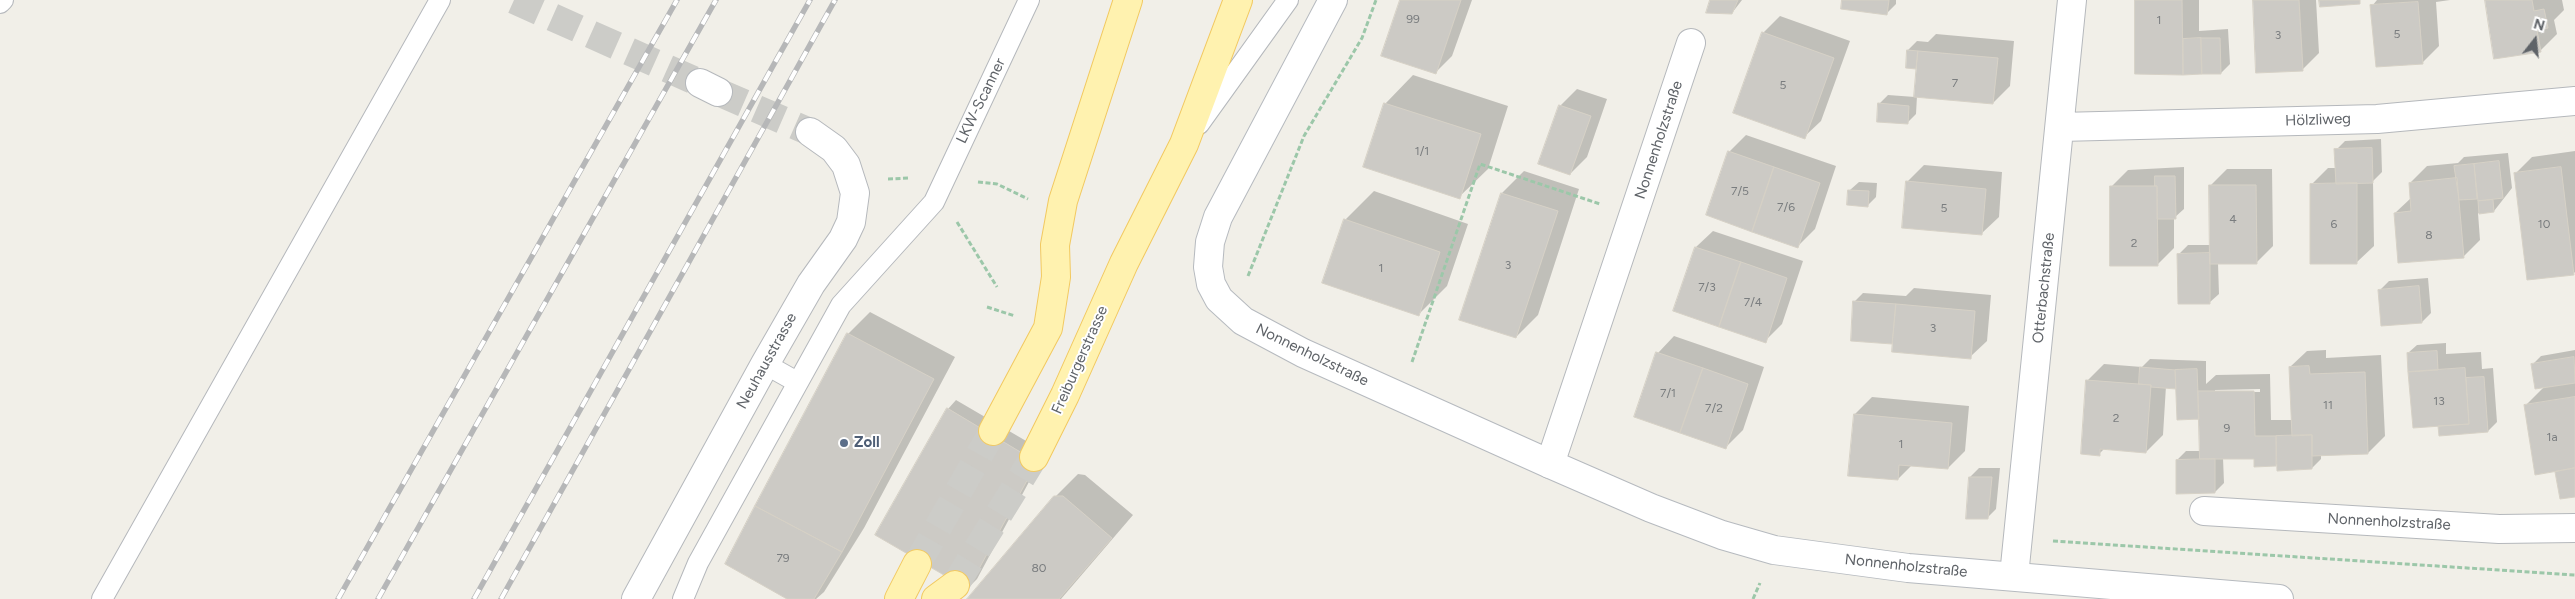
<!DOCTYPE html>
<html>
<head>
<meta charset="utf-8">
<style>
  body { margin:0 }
  #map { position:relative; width:2575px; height:599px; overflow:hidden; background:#f1efe8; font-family:Figtree,sans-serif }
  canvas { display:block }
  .north { position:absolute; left:2510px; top:15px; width:50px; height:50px; -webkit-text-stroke:4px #fff; paint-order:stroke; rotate:16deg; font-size:14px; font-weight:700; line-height:20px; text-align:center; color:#5f6368 }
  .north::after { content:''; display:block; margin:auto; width:18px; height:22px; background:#5f6368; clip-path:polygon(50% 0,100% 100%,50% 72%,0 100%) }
</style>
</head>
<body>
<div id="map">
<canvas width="2575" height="599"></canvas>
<div class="north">N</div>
</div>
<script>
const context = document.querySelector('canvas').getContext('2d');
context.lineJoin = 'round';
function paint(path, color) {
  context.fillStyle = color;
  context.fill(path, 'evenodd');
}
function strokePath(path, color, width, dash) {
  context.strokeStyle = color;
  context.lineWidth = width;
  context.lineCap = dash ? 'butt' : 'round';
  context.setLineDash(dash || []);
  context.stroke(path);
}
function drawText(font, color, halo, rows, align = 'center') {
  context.font = font + ' Figtree,sans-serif';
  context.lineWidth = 4;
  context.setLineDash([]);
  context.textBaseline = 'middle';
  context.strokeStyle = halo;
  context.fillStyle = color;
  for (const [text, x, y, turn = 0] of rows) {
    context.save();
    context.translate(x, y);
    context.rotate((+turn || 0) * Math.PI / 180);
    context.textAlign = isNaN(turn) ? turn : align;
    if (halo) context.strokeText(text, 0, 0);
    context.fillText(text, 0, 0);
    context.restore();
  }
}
paint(new Path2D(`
  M 1402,0 L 1472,0 L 1452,56 L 1435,73 Z
  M 1711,0 L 1742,0 L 1732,13 Z
  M 1844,0 L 1896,0 L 1896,4 L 1887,13 Z
  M 2136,0 L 2199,0 L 2199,31 L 2228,29 L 2230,64 L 2221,73 L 2137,73 Z
  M 2254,0 L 2316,0 L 2319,53 L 2302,70 Z
  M 2377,0 L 2450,0 L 2436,2 L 2439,46 L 2422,63 L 2372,6 Z
  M 2486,0 L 2562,0 L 2564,10 L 2554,20 L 2557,34 L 2540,51 Z
  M 1780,16 L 1850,41 L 1821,121 L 1804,137 L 1763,33 Z
  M 1936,34 L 2014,41 L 2010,86 L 1993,103 L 1917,96 L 1916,114 L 1907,123 L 1879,104 L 1888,95 L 1915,97 L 1918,65 L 1916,67 L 1907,67 L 1908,50 L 1917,41 L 1928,42 Z
  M 1413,75 L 1508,106 L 1488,169 L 1459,197 L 1385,104 Z
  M 1577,89 L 1607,99 L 1587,157 L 1570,174 L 1560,106 Z
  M 1746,135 L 1836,166 L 1815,229 L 1798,246 L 1729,152 Z
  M 2381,139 L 2382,172 L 2373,181 L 2374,246 L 2357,262 L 2311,185 L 2328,168 L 2337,168 L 2336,150 L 2345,141 Z
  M 2575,151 L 2575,272 L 2573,274 L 2516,173 L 2532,157 Z
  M 2508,153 L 2512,188 L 2494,211 L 2478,213 L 2480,240 L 2463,257 L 2395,213 L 2411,198 L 2410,183 L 2427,166 L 2458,163 L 2464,157 Z
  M 1924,165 L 2002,172 L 1999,217 L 1982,233 L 1907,182 Z
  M 2184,167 L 2184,209 L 2174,218 L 2174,248 L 2157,265 L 2111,187 L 2128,170 Z
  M 2227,169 L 2272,169 L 2273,246 L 2256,263 L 2218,263 L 2219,294 L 2210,302 L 2179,254 L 2188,245 L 2211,245 L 2210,186 Z
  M 1524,171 L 1579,189 L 1538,315 L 1516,337 L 1460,319 L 1502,193 Z
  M 1859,182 L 1877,183 L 1876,197 L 1867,206 L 1850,190 Z
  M 1374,191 L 1468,224 L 1447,286 L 1418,315 L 1345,220 Z
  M 1713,231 L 1803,261 L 1782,324 L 1765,341 L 1696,247 Z
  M 2428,278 L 2431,313 L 2422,322 L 2380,290 L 2389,281 Z
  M 1914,288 L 1991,295 L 1987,341 L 1970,357 L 1894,343 L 1852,340 L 1854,302 L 1863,293 L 1906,296 Z
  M 870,312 L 955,357 L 864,528 L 824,592 L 816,599 L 789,599 L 848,334 Z
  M 1674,336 L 1764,367 L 1743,430 L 1726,447 L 1658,353 Z
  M 2446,343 L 2446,354 L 2481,352 L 2482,369 L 2493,368 L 2497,422 L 2488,431 L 2440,427 L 2408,353 L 2417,345 Z
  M 2326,350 L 2326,358 L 2381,355 L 2385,436 L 2368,453 L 2321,455 L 2321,459 L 2312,468 L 2278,463 L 2276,465 L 2256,457 L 2223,458 L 2224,483 L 2215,492 L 2177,460 L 2186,451 L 2201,451 L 2200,416 L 2177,388 L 2166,386 L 2163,435 L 2146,452 L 2105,448 L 2099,454 L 2087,381 L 2104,364 L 2142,367 L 2150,359 L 2206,361 L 2206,384 L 2216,375 L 2270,374 L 2271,420 L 2292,420 L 2290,367 L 2307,351 ZM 2260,389 L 2260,392 L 2215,392 L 2215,390 Z
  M 2575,350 L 2575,495 L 2557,472 L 2559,470 L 2525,406 L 2545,386 L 2532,365 L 2541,356 Z
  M 1872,397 L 1969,406 L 1965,451 L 1948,468 L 1912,465 L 1898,479 L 1855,414 Z
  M 956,400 L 1045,452 L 977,579 L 968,588 L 948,409 Z
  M 1979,468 L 2000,468 L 1996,509 L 1987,518 L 1970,477 Z
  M 1078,474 L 1085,475 L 1133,515 L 1061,599 L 969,599 L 1055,497 Z`), '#0003');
const building = new Path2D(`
  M 1400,0 L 1461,0 L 1436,74 L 1381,56 Z
  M 1710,0 L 1738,0 L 1732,14 L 1706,13 Z
  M 1842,0 L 1889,0 L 1887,15 L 1841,9 Z
  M 2135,0 L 2182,0 L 2183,75 L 2135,74 Z
  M 2253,0 L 2299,0 L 2303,71 L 2256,73 Z
  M 2319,0 L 2360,0 L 2360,4 L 2320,7 Z
  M 2485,0 L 2532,0 L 2534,11 L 2544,9 L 2548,28 L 2537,30 L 2541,52 L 2494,59 Z
  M 2418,2 L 2423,64 L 2376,67 L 2370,5 Z
  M 1762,32 L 1834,58 L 1805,139 L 1733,113 Z
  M 2201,38 L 2220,38 L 2221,74 L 2202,74 Z
  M 2201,38 L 2202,74 L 2183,75 L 2183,39 Z
  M 1907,50 L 1918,51 L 1916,69 L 1906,68 Z
  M 1918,51 L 1998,58 L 1993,104 L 1914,97 Z
  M 1384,103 L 1481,134 L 1460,199 L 1363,167 Z
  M 1878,103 L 1909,106 L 1908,124 L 1877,122 Z
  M 1559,105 L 1591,116 L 1570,175 L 1538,164 Z
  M 2372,148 L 2373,183 L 2336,184 L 2334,149 Z
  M 1728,151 L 1774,167 L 1752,232 L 1706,215 Z
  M 2499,161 L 2503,198 L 2478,201 L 2474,164 Z
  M 2474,164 L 2477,199 L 2459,200 L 2454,166 Z
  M 1774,167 L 1820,183 L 1798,248 L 1752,232 Z
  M 2561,167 L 2574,275 L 2527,280 L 2514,173 Z
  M 2155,176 L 2175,176 L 2176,219 L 2157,219 L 2157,186 L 2155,186 Z
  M 2457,178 L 2464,258 L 2398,263 L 2394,213 L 2411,211 L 2409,183 Z
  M 1906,181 L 1986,189 L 1982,235 L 1902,228 Z
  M 2357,183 L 2357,264 L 2310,264 L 2310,184 Z
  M 2209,185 L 2256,185 L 2257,264 L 2210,264 Z
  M 2110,186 L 2157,186 L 2158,266 L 2110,266 Z
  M 1848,190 L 1869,191 L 1868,207 L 1847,205 Z
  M 1501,193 L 1558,211 L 1516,338 L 1459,320 Z
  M 2493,200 L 2494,212 L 2479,214 L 2478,201 Z
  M 1344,219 L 1440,252 L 1419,316 L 1322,283 Z
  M 1695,247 L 1741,262 L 1719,327 L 1673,311 Z
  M 2210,253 L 2210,304 L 2178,304 L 2177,254 Z
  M 1741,262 L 1787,278 L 1766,343 L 1719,327 Z
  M 2419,286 L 2422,323 L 2381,326 L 2378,290 Z
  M 1853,301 L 1896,304 L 1892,344 L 1851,341 Z
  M 1896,304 L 1975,311 L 1971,359 L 1892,352 Z
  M 847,333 L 934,379 L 842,552 L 755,506 Z
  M 2437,351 L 2438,370 L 2408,372 L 2407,353 Z
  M 1656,352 L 1703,368 L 1680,433 L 1634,417 Z
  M 2574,357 L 2575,383 L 2535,389 L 2531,364 Z
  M 2309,366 L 2310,374 L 2365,372 L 2368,454 L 2312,456 L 2312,435 L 2292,436 L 2289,367 Z
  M 2140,367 L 2175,370 L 2176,389 L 2151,387 L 2151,385 L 2139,384 Z
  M 1703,368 L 1748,384 L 1726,449 L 1680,433 Z
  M 2465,368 L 2469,424 L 2413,428 L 2408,372 Z
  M 2197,369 L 2199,419 L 2177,420 L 2175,370 Z
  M 2484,377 L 2488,432 L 2439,436 L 2438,426 L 2469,424 L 2466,378 Z
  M 2086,380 L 2151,385 L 2146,453 L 2100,449 L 2100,456 L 2081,454 Z
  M 2198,391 L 2254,391 L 2255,436 L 2276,436 L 2276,466 L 2254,467 L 2254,459 L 2200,459 Z
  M 2575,397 L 2575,468 L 2535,475 L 2524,405 Z
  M 947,408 L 1037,462 L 968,589 L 875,535 Z
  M 1854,414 L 1952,423 L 1948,469 L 1899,465 L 1898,480 L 1848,476 Z
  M 2312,435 L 2312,469 L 2277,471 L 2276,436 Z
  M 2215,459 L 2215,493 L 2176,494 L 2176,460 Z
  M 2575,468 L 2575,497 L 2560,499 L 2555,472 Z
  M 1969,477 L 1992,477 L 1988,519 L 1966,519 Z
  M 1054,496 L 1063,496 L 1112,538 L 1059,599 L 967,599 Z
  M 755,506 L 842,552 L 814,599 L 787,599 L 725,564 Z`);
paint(building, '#cccac5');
strokePath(building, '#d6d1c6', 1);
strokePath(new Path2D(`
  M 514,0 L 700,83
  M 718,92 L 810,132`), '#ccccc8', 28, [28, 14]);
strokePath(new Path2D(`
  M 917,564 L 993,431
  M 955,585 L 1034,457`), '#ccccc8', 28, [28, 14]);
const lane = new Path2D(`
  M 0,3 L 3,0
  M 1199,124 L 1288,0
  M 765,364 L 797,382
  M 102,599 L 440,0
  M 683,599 L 698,563 L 841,305 L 934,202 L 1029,0`);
const street = new Path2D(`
  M 700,83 L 718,92
  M 2060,127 L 2377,119 L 2575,101
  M 1550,464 L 1691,43
  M 2204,511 L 2499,529 L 2575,528
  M 2014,576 L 2072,0
  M 636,599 L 765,364 L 811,284 L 843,239 L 851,222 L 855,193 L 846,165 L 834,149 L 810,132`);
const secondary = new Path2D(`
  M 1333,0 L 1218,217 L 1210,242 L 1208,267 L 1211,284 L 1219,299 L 1243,321 L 1303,353 L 1550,464 L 1651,508 L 1722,535 L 1774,550 L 1908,568 L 2279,599`);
const primary = new Path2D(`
  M 993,431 L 1048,328 L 1056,277 L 1055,245 L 1063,201 L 1128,0
  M 1034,457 L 1065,395 L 1124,263 L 1184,144 L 1238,0
  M 899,599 L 917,564
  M 936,599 L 955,585`);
strokePath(lane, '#b5b8bc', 22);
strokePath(street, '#b5b8bc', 30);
strokePath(secondary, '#b6babf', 30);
strokePath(primary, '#f2c960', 30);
strokePath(new Path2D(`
  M 888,179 L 910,178
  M 978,182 L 997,184 L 1028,199
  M 957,222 L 997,287
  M 1248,276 L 1304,136 L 1362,38 L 1376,0
  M 987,307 L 1015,316
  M 1412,362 L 1480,164 L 1600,204
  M 2053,541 L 2575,575
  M 1753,599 L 1760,583`), '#9cc7a9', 3, [5, 2.5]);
strokePath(lane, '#fff', 20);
strokePath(street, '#fff', 28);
strokePath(secondary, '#fff', 28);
strokePath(primary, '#fff2af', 28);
const rail = new Path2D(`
  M 338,599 L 677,0
  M 378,599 L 716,0
  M 474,599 L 810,0
  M 501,599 L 835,0`);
strokePath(rail, '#b6b7b8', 5.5);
strokePath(rail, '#fff', 4, [11]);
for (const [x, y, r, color] of [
  [844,443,5,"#5c6f8a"]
]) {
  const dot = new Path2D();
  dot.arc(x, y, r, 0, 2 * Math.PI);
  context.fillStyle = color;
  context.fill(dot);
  strokePath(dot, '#fff', 2);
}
drawText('12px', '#7a7d7f', null, [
  ["99",1413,19],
  ["1",2159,20],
  ["5",2397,34],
  ["3",2278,35],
  ["7",1955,83],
  ["5",1783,85],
  ["1/1",1422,151],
  ["7/5",1740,191],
  ["7/6",1786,207],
  ["5",1944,208],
  ["4",2233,219],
  ["6",2334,224],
  ["10",2544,224],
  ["8",2429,235],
  ["2",2134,243],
  ["3",1508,265],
  ["1",1381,268],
  ["7/3",1707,287],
  ["7/4",1753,302],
  ["3",1933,328],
  ["7/1",1668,393],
  ["13",2439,401],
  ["11",2328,405],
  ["7/2",1714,408],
  ["2",2116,418],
  ["9",2227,428],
  ["1a",2552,437],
  ["1",1901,444],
  ["79",783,558],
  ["80",1039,568]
]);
drawText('15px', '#5f6368', '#fff', [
  ["LKW-Scanner",981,101,-64],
  ["Hölzliweg",2318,120,-2],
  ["Nonnenholzstraße",1659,140,-72],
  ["Otterbachstraße",2044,288,-84],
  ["Nonnenholzstraße",1312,355,26],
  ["Freiburgerstrasse",1080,360,-66],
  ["Neuhausstrasse",767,361,-61],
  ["Nonnenholzstraße",2389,522,3],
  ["Nonnenholzstraße",1906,566,6]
]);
drawText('bold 15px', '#4e5e75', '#fff', [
  ["Zoll",854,443]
], 'left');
</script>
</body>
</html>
